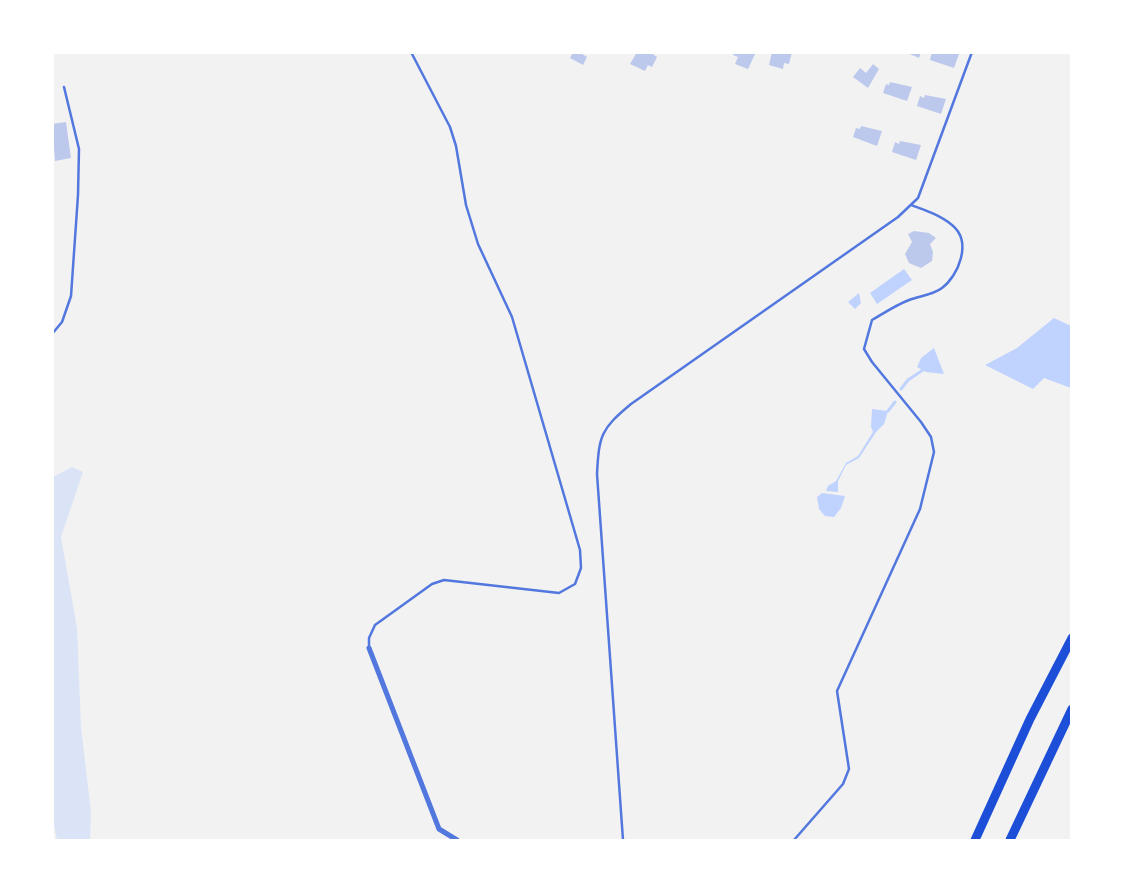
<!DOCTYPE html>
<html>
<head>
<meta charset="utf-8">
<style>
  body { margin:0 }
  #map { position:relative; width:1124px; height:893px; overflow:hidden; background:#f2f2f2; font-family:Ubuntu,sans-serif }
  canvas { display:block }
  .frame { position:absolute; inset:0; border:54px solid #fff; pointer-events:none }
</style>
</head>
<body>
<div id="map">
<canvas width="1124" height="893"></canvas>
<div class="frame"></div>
</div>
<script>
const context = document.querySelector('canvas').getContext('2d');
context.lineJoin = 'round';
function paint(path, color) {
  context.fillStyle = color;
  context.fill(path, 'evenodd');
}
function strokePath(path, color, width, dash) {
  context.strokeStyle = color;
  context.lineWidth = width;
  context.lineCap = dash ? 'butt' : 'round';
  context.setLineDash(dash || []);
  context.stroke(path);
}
paint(new Path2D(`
  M 72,467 L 83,472 L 61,537 L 77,628 L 81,727 L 91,812 L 90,840 L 57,840 L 53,821 L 53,477 Z`), '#dbe4f7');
paint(new Path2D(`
  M 904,269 L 912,280 L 877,304 L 870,293 Z
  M 859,293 L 861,303 L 855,309 L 848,302 Z
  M 1054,318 L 1071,326 L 1071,388 L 1044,378 L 1033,389 L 985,365 L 1017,348 Z
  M 934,348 L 944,374 L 926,372 L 917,367 L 921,358 Z
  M 872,409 L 888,411 L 884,424 L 876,432 L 859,458 L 846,465 L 838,481 L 838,492 L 826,491 L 828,486 L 836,481 L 846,463 L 858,456 L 873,432 L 871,427 Z
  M 822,493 L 845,496 L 841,508 L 834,517 L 825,516 L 819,509 L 817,497 Z`), '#bfd3fe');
strokePath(new Path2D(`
  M 901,389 L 908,380 L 923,370
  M 888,411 L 895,402`), '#bfd3fe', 3);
paint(new Path2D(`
  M 573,52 L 579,52 L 587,57 L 583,65 L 570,58 Z
  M 637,52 L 650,52 L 657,57 L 652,67 L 648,65 L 645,71 L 630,64 Z
  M 734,52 L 756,52 L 748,69 L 735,64 L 738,57 L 733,55 Z
  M 772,52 L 792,52 L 789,64 L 784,63 L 783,69 L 769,65 Z
  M 905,52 L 921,52 L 919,58 Z
  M 932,52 L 959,54 L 954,68 L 930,60 Z
  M 873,64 L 879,69 L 868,88 L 853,77 L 860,68 L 866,73 Z
  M 890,82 L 912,87 L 907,101 L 883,93 L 886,84 L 889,85 Z
  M 925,95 L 946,99 L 941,114 L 917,106 L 920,96 L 924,98 Z
  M 66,122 L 71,158 L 55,161 L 52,124 Z
  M 861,126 L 882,131 L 877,146 L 853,137 L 856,128 L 860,129 Z
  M 900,141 L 921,145 L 916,160 L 892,152 L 895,142 L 899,144 Z
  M 914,231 L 929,233 L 936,238 L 930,244 L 933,252 L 932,261 L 921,268 L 909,263 L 905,254 L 912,242 L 908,234 Z`), '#bdc9ec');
strokePath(new Path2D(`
  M 52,334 L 62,322 L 71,296 L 78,195 L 79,149 L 64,87
  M 369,647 L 369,638 L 375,625 L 432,584 L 444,580 L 559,593 L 575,584 L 581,568 L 580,550 L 512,317 L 478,244 L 466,205 L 456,146 L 450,127 L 411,52
  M 623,840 L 597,474 C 599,435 601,429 631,404 L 898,217 L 918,198 L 972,52
  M 794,840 L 843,784 L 849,769 L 837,691 L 920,509 L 934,452 L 931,437 L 921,422 L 872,362 L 864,349 L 872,320 C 884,313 896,305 909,300 C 919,296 933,295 942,288 C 958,276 973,242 952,225 C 940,215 925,210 911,205`), '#5277de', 2.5);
strokePath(new Path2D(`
  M 369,648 L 439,829 L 457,840`), '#5277de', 5);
strokePath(new Path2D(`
  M 975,840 L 1030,719 L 1072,638
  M 1010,840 L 1072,709`), '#1d4ed8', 9);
</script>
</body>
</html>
